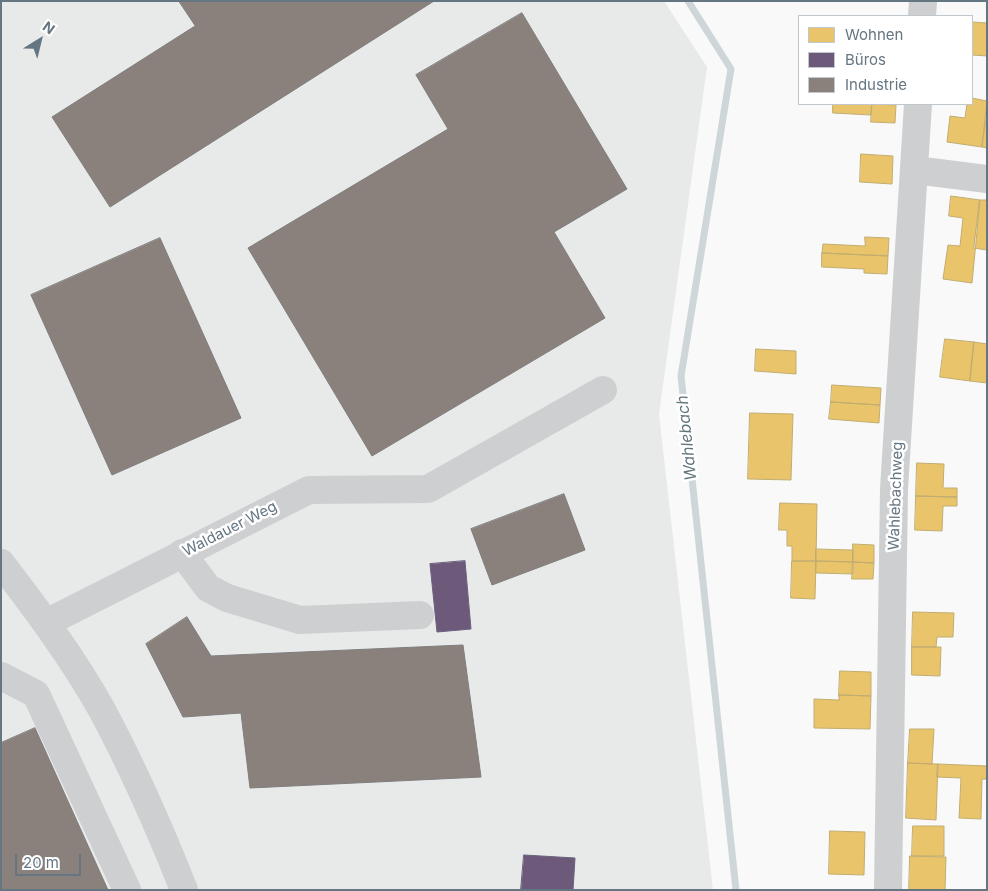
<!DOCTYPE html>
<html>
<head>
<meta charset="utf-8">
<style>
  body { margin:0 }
  #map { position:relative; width:988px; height:891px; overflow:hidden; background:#f9f9f9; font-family:Inter,sans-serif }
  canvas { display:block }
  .frame { position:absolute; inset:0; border:2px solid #657683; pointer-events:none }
  .legend { position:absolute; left:798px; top:15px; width:175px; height:90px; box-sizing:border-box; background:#fff; border:1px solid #c1c8cd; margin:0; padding:6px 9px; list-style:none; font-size:15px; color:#657683 }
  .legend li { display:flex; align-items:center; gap:10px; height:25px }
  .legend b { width:25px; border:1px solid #c1c8cd }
  .north { position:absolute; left:15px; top:15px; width:50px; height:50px; -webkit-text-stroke:4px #fff; paint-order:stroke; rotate:36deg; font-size:14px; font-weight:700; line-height:20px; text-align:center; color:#657683 }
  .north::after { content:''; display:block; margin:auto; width:18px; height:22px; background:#657683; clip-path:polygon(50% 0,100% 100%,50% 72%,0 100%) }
  .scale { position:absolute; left:15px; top:854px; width:66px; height:22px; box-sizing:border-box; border:2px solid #657683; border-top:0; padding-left:6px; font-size:15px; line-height:18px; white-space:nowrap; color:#657683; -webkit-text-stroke:4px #fff; paint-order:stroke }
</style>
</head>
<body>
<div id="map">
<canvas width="988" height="891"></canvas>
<div class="frame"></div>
<ul class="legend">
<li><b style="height:14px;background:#e9c46a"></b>Wohnen</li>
<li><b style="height:14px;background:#6d597a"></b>Büros</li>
<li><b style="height:14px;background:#8a817c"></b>Industrie</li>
</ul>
<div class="north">N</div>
<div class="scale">20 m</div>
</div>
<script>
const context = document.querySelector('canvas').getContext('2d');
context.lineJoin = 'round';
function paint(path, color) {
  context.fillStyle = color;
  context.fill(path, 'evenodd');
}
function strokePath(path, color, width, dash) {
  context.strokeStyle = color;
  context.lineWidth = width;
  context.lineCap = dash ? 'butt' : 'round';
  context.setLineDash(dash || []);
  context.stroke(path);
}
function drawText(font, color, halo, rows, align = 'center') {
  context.font = font + ' Inter,sans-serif';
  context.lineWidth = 5;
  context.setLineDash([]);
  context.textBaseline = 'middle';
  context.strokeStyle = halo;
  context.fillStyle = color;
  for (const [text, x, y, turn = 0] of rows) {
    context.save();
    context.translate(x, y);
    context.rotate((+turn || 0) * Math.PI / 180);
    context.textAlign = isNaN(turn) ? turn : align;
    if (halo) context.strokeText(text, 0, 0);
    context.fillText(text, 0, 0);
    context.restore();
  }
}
paint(new Path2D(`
  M 1,1 L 664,1 L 707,67 L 659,414 L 713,890 L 1,890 Z`), '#e8e9e9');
const homes = new Path2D(`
  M 972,22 L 987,23 L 987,56 L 972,55 Z
  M 972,98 L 987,101 L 982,147 L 947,142 L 950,116 L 965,118 L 967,104 L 972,104 Z
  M 833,104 L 872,104 L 871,115 L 833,113 Z
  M 872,104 L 896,105 L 895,123 L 871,122 Z
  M 987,113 L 987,148 L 982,147 Z
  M 861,154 L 893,156 L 892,184 L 860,182 Z
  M 951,196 L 980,200 L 972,283 L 943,279 L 948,245 L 960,246 L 963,218 L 949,216 Z
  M 980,200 L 987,200 L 987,250 L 974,248 Z
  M 865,237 L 889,238 L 888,256 L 822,253 L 823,244 L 865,246 Z
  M 822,253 L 888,256 L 887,274 L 864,273 L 864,269 L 822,267 Z
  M 945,339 L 974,342 L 970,381 L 940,377 Z
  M 974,342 L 987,344 L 987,383 L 970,381 Z
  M 756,349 L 796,351 L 796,374 L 755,371 Z
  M 832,385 L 881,388 L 880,405 L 831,402 Z
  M 831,402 L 880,405 L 879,423 L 829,419 Z
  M 750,413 L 793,414 L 791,480 L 748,479 Z
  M 917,463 L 944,464 L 943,488 L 957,488 L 957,497 L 916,496 Z
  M 916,496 L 957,497 L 957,506 L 943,506 L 942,531 L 915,530 Z
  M 780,503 L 817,504 L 816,561 L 792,561 L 792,546 L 787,546 L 787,530 L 779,530 Z
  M 853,544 L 874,545 L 874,563 L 853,562 Z
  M 816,549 L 853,550 L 853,562 L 816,561 Z
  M 792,561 L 816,561 L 815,599 L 791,598 Z
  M 816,561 L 853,562 L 853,574 L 816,573 Z
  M 853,562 L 874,563 L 873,579 L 852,579 Z
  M 913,612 L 954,613 L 953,637 L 937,637 L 936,647 L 912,647 Z
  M 912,647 L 941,647 L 940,676 L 912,675 Z
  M 840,671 L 871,672 L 871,696 L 839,695 Z
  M 839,695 L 871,696 L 870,729 L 814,728 L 814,699 L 839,700 Z
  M 910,729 L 934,729 L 932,764 L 908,763 Z
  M 908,763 L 938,764 L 936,820 L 906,818 Z
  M 938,764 L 987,766 L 987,779 L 982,779 L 981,819 L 959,818 L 961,778 L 937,777 Z
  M 913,826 L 944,826 L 944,856 L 912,856 Z
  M 830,831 L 865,832 L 864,875 L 829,874 Z
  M 910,856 L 946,857 L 945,890 L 909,890 Z`);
paint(homes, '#e9c46a');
strokePath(homes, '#c1ad72', 1);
const offices = new Path2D(`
  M 465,561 L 471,629 L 437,632 L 430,564 Z
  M 524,855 L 575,858 L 573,890 L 521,890 Z`);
paint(offices, '#6d597a');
strokePath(offices, '#6b627d', 1);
const industry = new Path2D(`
  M 179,1 L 434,1 L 110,207 L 52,117 L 195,26 Z
  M 522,13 L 627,189 L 554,232 L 605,318 L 372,456 L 248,248 L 448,129 L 416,75 Z
  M 160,238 L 241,418 L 112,475 L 31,295 Z
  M 564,494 L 585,550 L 492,585 L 471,529 Z
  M 187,617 L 211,656 L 463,645 L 481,777 L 250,788 L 241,713 L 183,717 L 146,644 Z
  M 35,728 L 108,890 L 1,890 L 1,743 Z`);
paint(industry, '#8a817c');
strokePath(industry, '#7f7e7e', 1);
strokePath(new Path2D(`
  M 688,1 L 731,69 L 681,376 L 736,890`), '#ced6d9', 7);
strokePath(new Path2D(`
  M 922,16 L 923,1
  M 915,170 L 987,179
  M 182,553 L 208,588 L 227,598 L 300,620 L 420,615
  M 1,563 C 37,610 73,658 102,710 C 133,768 160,829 184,890
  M 46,623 L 309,490 L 428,489 L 603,390
  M 1,676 L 36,694 L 127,890
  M 888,890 L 894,489 L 918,104`), '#cecfd0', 28);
drawText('15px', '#657683', '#fff', [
  ["Wahlebachweg",896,496,-88],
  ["Waldauer Weg",230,529,-27]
]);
drawText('italic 16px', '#60757c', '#fff', [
  ["Wahlebach",687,438,-96]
]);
</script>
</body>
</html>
